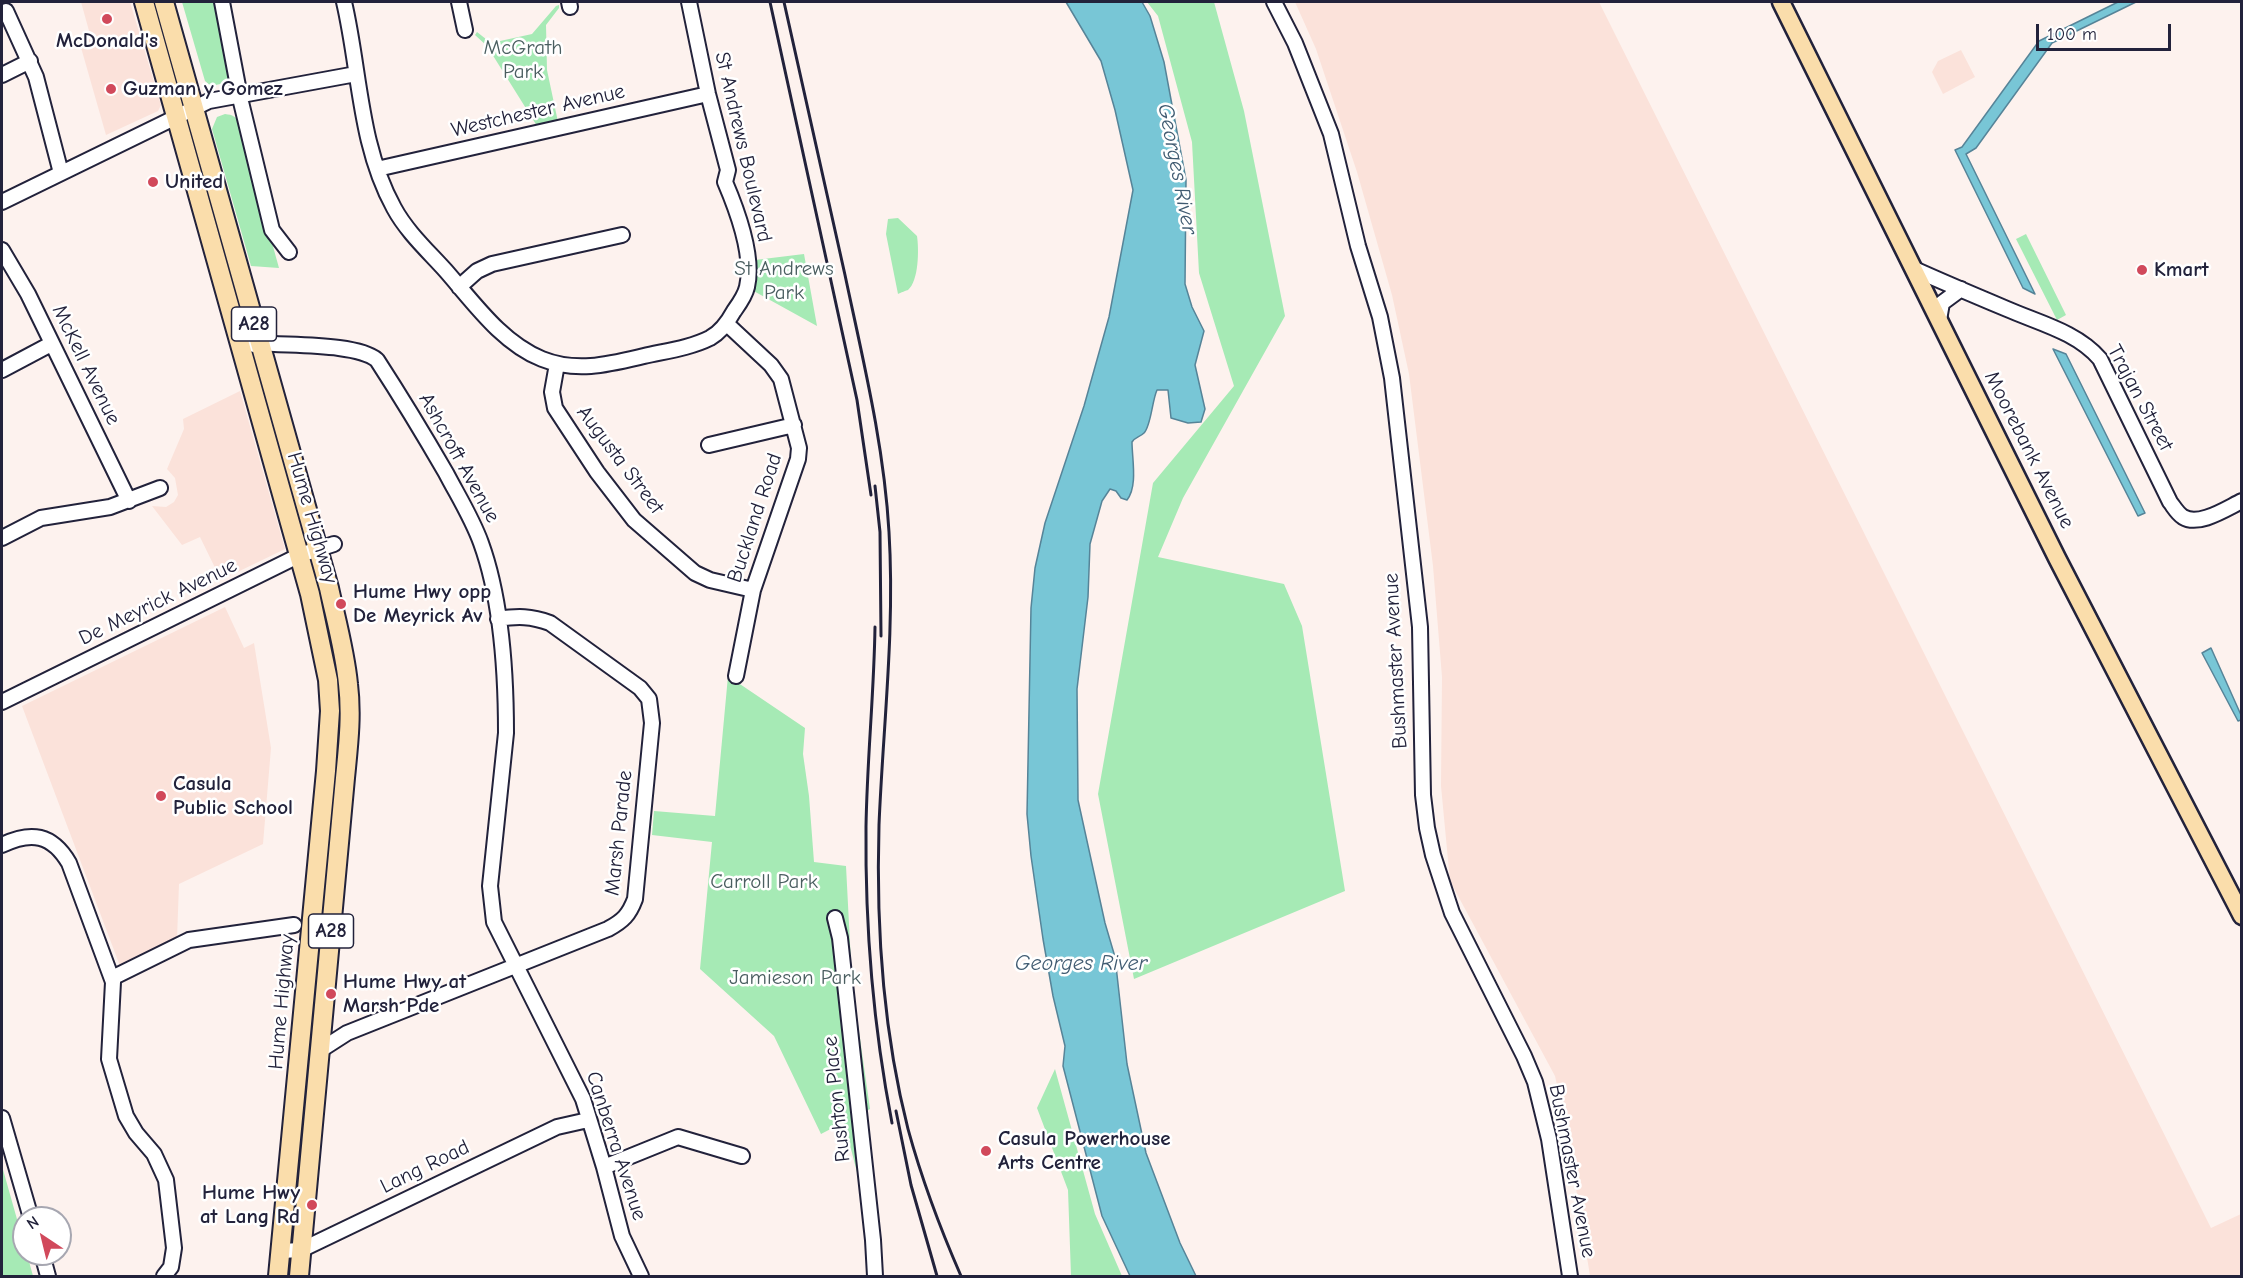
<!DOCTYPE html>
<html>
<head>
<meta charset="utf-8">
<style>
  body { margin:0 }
  #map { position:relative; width:2243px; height:1278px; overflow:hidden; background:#fdf2ee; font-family:"Comic Neue",sans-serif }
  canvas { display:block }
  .frame { position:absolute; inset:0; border:3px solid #22223b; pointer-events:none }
  .north { position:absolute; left:12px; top:1206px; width:60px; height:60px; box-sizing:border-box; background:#fff; border:2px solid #a7a7b1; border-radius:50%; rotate:325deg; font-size:16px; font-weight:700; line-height:24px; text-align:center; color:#22223b }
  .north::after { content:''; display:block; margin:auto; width:21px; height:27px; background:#d1495b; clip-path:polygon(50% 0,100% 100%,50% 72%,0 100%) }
  .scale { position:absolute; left:2036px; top:24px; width:135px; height:27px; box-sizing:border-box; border:3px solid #22223b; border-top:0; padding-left:8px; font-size:18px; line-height:21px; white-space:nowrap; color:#22223b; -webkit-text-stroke:4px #fff; paint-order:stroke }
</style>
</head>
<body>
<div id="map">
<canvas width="2243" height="1278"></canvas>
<div class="frame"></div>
<div class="north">N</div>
<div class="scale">100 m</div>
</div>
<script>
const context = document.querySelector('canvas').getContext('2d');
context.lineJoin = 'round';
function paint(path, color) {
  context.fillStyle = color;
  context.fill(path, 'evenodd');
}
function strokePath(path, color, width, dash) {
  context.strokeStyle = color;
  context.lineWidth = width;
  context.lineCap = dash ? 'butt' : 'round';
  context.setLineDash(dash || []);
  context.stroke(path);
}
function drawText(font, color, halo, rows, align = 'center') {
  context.font = font + ' "Comic Neue",sans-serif';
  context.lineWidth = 5;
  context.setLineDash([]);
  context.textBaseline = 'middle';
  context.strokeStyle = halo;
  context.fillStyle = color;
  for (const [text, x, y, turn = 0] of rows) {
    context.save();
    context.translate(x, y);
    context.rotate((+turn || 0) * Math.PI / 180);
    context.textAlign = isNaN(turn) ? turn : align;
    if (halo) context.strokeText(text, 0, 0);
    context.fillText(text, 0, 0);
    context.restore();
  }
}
paint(new Path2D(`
  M 81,2 L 130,2 L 161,105 L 158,111 L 106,135 L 80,44 L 91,38 Z
  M 1295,2 L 1599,2 L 2211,1228 L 2241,1214 L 2241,1276 L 1590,1276 L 1567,1132 L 1555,1076 L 1450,881 L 1441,786 L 1442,677 L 1433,566 L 1409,374 L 1392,295 L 1357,172 L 1316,49 Z
  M 1961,50 L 1975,77 L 1943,94 L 1932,72 L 1938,61 Z
  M 240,391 L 285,549 L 221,580 L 200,537 L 182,545 L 152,506 L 166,507 L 174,502 L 178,495 L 175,478 L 167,469 L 184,429 L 183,419 Z
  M 225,607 L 244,648 L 254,643 L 271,748 L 263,844 L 179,884 L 177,939 L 120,966 L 22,706 Z`), '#fbe2da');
paint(new Path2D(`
  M 182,2 L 217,2 L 229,77 L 225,83 L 211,86 L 205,81 Z
  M 1147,2 L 1214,2 L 1244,111 L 1285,316 L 1183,498 L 1158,557 L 1284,584 L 1302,626 L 1345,891 L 1134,979 L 1098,794 L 1153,483 L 1234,386 L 1199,273 L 1192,142 L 1158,16 Z
  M 559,5 L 559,8 L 546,25 L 547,70 L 558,122 L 537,126 L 487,46 L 475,35 L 477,32 L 491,43 L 532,34 L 556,6 Z
  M 225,114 C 233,115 236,116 239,124 L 279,268 L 251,266 L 212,129 L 217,117 Z
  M 898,218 L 917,236 C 919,249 919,281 908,290 C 907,290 900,293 898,294 L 886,234 L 888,219 Z
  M 2026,234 L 2066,315 L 2057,320 L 2016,239 Z
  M 804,254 L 817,326 L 750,289 L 755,260 Z
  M 728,676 L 805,728 L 803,754 L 809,796 L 814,862 L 846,866 L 852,982 L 870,1109 L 855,1117 L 859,1180 L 844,1122 L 821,1134 L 774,1036 L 700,969 L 712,842 L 652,835 L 654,811 L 715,816 Z
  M 1055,1069 L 1095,1214 L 1122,1276 L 1071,1276 L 1068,1190 L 1037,1108 Z
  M 2,1166 L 24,1244 L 24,1254 L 27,1254 L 33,1276 L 2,1276 Z`), '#a6eab5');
const water = new Path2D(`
  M 1066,2 L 1142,2 L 1150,16 L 1164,62 L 1186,180 L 1185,284 L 1192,307 L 1204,331 L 1195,365 L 1205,409 L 1201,422 L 1188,423 L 1171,418 L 1168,390 L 1157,390 C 1152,401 1151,426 1144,433 C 1140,437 1135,437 1132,442 C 1132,459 1138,486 1127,500 L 1121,498 L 1116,491 L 1110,489 L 1102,501 L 1090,544 L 1088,597 L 1077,689 L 1078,800 L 1105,923 L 1115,957 L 1127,1064 L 1146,1153 L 1180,1243 L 1196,1276 L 1130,1276 L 1102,1216 L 1063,1066 L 1065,1046 L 1053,996 L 1043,939 L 1031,856 L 1027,814 L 1031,608 L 1035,568 L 1045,523 L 1084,406 L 1109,317 L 1133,190 L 1115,110 L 1101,61 Z
  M 2118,2 L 2136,2 L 2052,43 L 1976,148 L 1966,154 L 2035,294 L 2023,288 L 1955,150 L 1962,147 L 2039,41 Z
  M 2053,349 L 2066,354 L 2145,513 L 2138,516 Z
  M 2211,648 L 2241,715 L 2241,720 L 2238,721 L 2202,653 Z`);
paint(water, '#78c6d6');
strokePath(water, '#568498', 1.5);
const minor = new Path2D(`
  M 222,2 L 241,102 L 272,230 L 289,252
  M 344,2 C 360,70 359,145 394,208 C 407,232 428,251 446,271 C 474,303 502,343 542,359 C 577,373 610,364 644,356 C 666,351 690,348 710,338 C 721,332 728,322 734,311 C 739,304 745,296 747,287 C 754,257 737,210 725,182 L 728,170 L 708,94 L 689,2
  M 459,2 L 465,30
  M 569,2 L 570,7
  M 1274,2 L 1295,43 L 1331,134 L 1358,246 L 1380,317 L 1392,378 L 1420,627 L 1423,795 L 1427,828 L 1433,855 L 1452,913 L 1524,1056 L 1535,1082 L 1549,1139 L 1570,1276
  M 6,11 L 36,77 L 61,173
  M 2,75 L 30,61
  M 377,169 L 708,94
  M 2,202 L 209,101 L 356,74
  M 2,250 L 28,294 L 129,501
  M 1914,269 C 1945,283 1976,296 2007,309 C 2039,323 2077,332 2100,359 L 2170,502 C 2174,507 2177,513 2183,517 C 2199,527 2227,508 2242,501
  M 459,287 L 477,271 L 492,264 L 622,235
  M 1939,320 L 1942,303 L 1961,289
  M 727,324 L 771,365 L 781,379 L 799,448 L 798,459 L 753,590 L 736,676
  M 254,345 L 260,343 C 288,346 357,343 377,360 C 401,397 424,435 446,473 C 458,496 472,518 481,543 C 501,598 506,675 506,733 L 490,886 L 494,922 L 583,1099 L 604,1167 L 622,1236 L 641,1276
  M 557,364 L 552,392 L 555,408 L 597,472 L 634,520 L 695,573 L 710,580 L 753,590
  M 2,370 L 51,344
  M 709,445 L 794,425
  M 2,538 L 41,518 L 110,507 L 160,488
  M 2,702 L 300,555 L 334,544
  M 2,845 C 31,831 52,834 69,863 L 113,982 L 109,1059 L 126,1116 L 136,1133 L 154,1154 L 166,1180 L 174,1248 L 171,1267 L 164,1276
  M 835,918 L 840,938 L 873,1240 L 875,1276
  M 112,978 L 189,940 L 294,925
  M 319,1051 L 347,1033 L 608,929 C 623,921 629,915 635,899 L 652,723 L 649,699 L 640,688 L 550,623 C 531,616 518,616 498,619
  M 2,1118 L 31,1218
  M 604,1167 L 678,1137 L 742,1156
  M 281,1251 L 301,1250 L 557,1127 L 588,1120
  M 42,1254 L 48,1276`);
const major = new Path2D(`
  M 1781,2 L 2057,558 L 2242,916`);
const highway = new Path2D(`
  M 144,2 L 310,594 L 328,680 L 330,711 L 326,771 L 278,1276
  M 164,2 L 329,588 C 336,620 345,652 348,684 C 352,716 348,747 345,778 L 299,1276`);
strokePath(minor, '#22223b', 18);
strokePath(major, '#22223b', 21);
strokePath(highway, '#22223b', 22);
strokePath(minor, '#fff', 14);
strokePath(major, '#faddab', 16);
strokePath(highway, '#faddab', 18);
strokePath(new Path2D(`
  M 770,2 L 857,400 L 871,495
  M 784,2 C 804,93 824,184 845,275 C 863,360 884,445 889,532 C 895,630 883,727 879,825 C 876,926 883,1031 908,1129 C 922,1180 940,1228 961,1276
  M 875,486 L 880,532 L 881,636
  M 875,627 C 874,694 867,760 866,827 C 865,927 873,1025 892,1123
  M 896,1111 L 911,1185 L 937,1276`), '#22223b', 3);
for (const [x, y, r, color] of [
  [107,19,6,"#d1495b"],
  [111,89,6,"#d1495b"],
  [153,182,6,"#d1495b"],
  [2142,270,6,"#d1495b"],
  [341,604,6,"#d1495b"],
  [161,796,6,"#d1495b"],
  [331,994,6,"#d1495b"],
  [986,1151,6,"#d1495b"],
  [312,1205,6,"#d1495b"]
]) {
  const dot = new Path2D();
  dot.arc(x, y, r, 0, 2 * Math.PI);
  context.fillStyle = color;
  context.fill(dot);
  strokePath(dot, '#fff', 2);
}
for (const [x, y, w] of [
  [254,324,45],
  [331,931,45]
]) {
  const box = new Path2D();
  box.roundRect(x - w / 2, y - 17, w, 34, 4.5);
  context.fillStyle = '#fff';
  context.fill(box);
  strokePath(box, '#22223b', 1.5);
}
drawText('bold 20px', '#22223b', null, [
  ["A28",254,324],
  ["A28",331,931]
]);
drawText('bold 21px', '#22223b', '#fff', [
  ["McDonald's",107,41,"center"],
  ["Guzman y Gomez",123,89],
  ["United",165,182],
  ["Kmart",2154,270],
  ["Hume Hwy opp",353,592],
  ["De Meyrick Av",353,616],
  ["Casula",173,784],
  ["Public School",173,808],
  ["Hume Hwy at",343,982],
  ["Marsh Pde",343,1006],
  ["Casula Powerhouse",998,1139],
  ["Arts Centre",998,1163],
  ["Hume Hwy",300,1193,"right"],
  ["at Lang Rd",300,1217,"right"]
], 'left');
drawText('21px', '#4a5e60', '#fff', [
  ["McGrath",523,48],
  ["Park",523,72],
  ["St Andrews",784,269],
  ["Park",784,293],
  ["Carroll Park",764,882],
  ["Jamieson Park",795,978]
]);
drawText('21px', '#22223b', '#fff', [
  ["Westchester Avenue",538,111,-13],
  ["St Andrews Boulevard",743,147,77],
  ["McKell Avenue",86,365,64],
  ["Trajan Street",2140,398,62],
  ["Moorebank Avenue",2029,450,63],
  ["Ashcroft Avenue",459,458,61],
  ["Augusta Street",620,460,53],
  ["Hume Highway",312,518,74],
  ["Buckland Road",755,518,-72],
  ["De Meyrick Avenue",158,602,-26],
  ["Bushmaster Avenue",1396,661,-93],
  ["Marsh Parade",619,833,-84],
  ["Hume Highway",282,1002,-85],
  ["Rushton Place",837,1099,-96],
  ["Canberra Avenue",616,1146,72],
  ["Lang Road",425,1167,-26],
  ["Bushmaster Avenue",1572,1171,79]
]);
drawText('italic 22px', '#405b71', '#fff', [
  ["Georges River",1177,169,79],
  ["Georges River",1081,964]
]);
</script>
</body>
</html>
